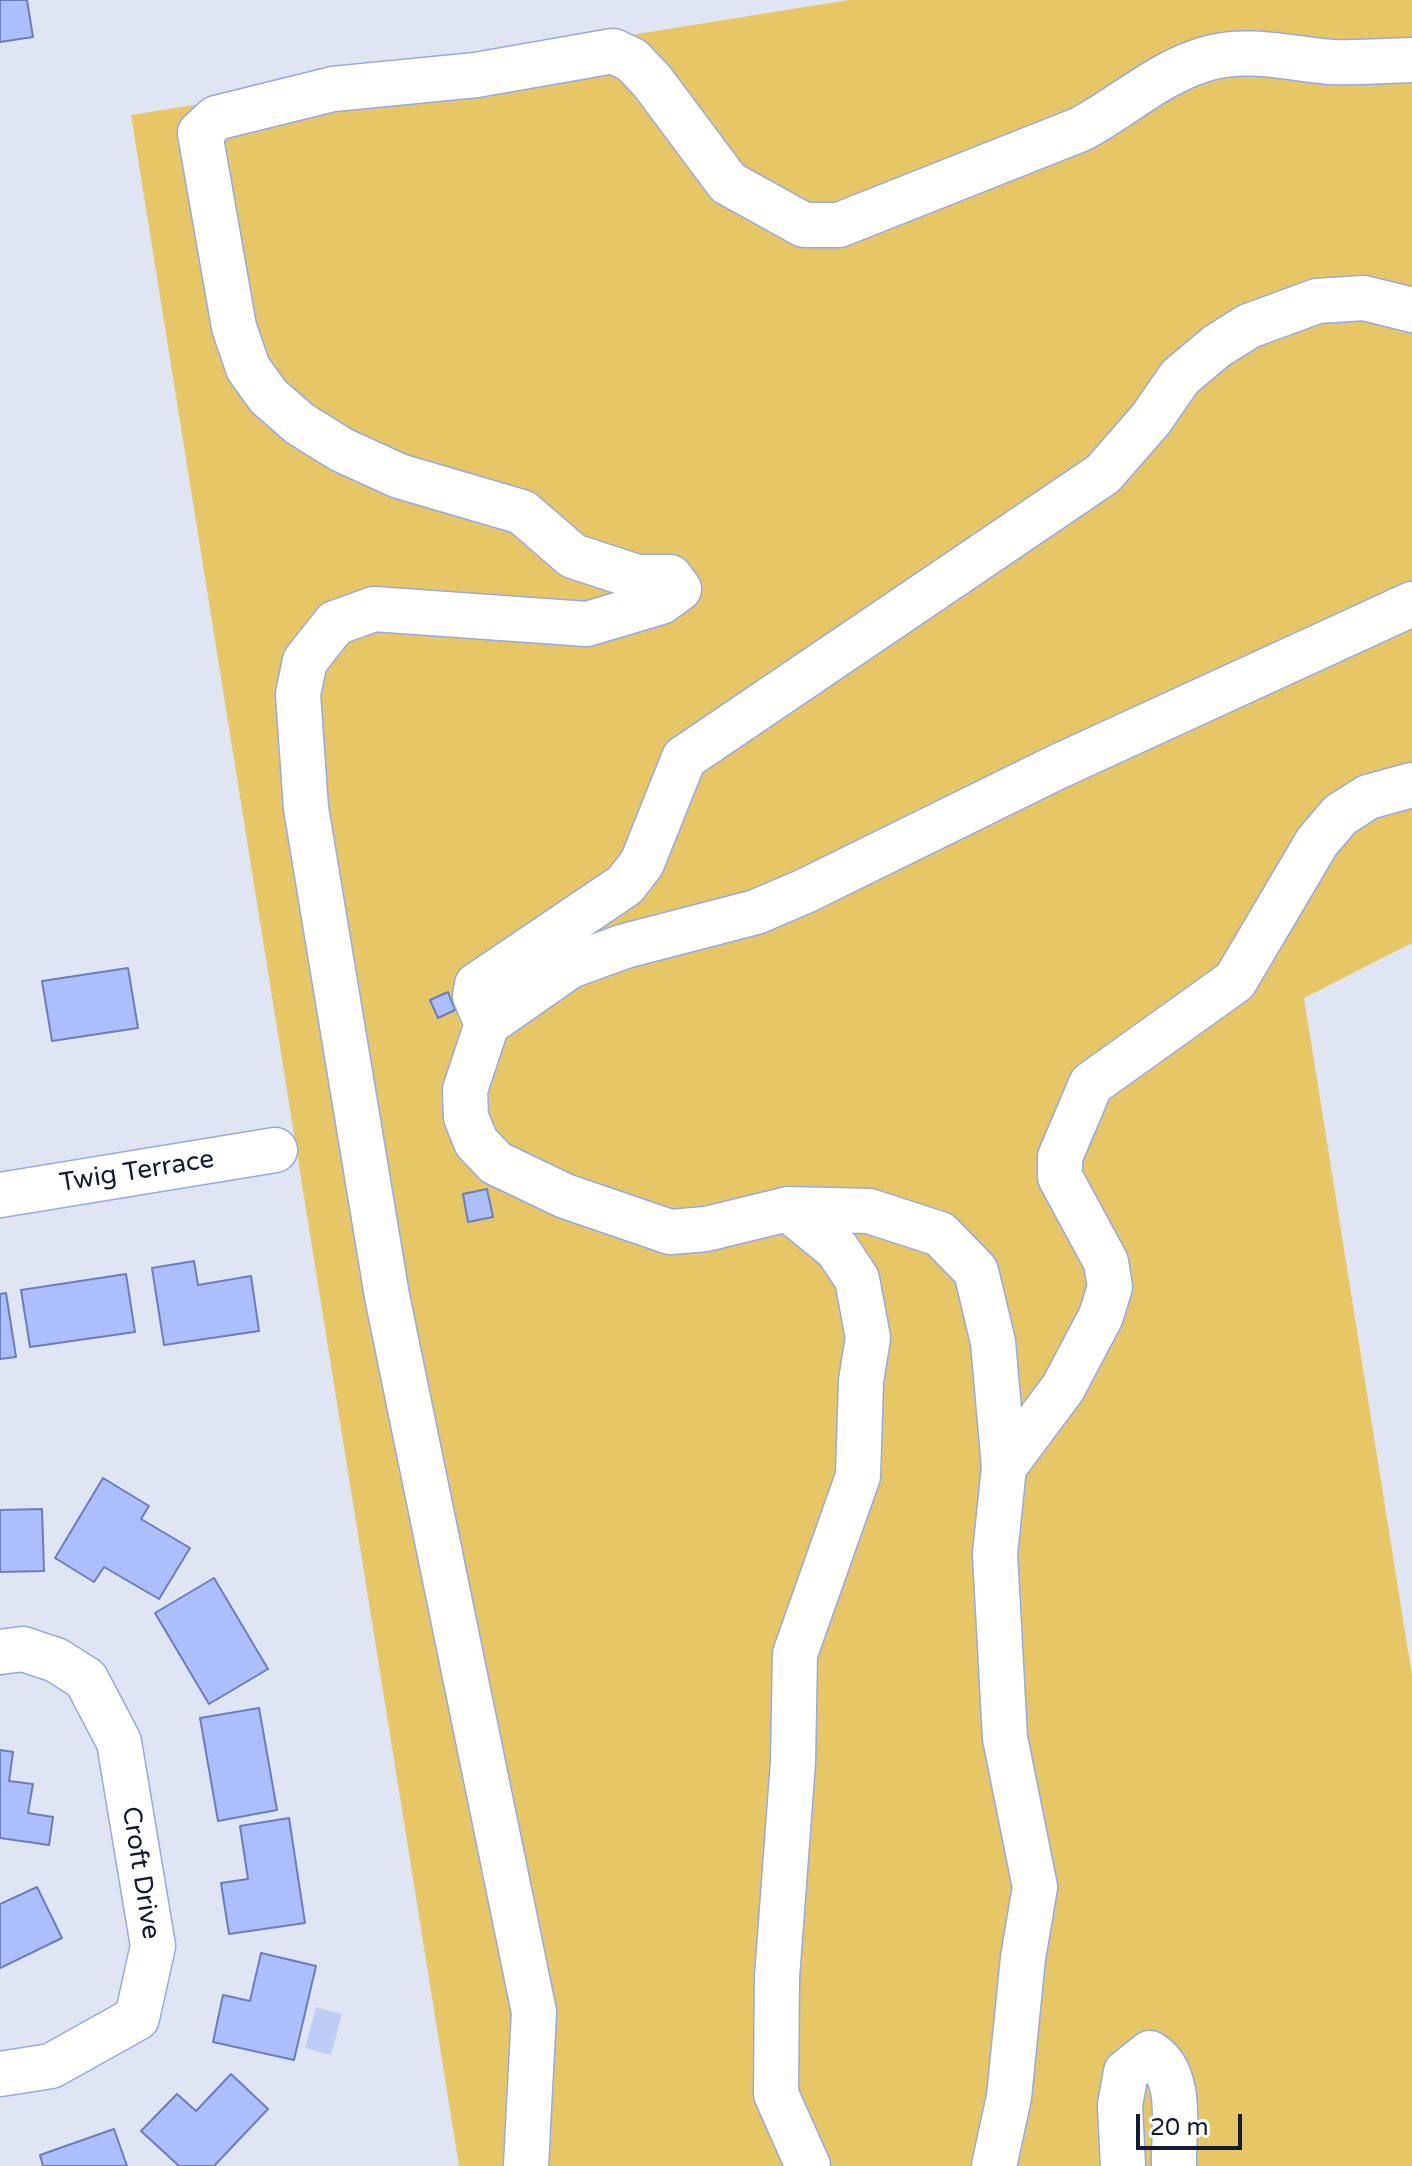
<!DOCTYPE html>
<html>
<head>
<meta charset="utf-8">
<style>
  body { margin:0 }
  #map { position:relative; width:1412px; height:2166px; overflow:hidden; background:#e0e5f3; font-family:"Varela Round",sans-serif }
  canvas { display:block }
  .scale { position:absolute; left:1136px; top:2114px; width:106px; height:36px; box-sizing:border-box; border:4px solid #131a34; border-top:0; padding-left:10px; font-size:24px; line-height:28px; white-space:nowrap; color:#131a34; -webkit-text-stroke:6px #fff; paint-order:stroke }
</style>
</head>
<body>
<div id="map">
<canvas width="1412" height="2166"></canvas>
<div class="scale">20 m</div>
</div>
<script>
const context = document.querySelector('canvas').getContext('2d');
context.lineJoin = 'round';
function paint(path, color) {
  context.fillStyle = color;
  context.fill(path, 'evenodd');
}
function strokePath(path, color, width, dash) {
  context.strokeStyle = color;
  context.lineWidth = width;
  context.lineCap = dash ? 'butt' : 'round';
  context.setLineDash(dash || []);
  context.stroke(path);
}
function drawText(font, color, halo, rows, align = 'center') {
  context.font = font + ' "Varela Round",sans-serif';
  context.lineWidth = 7;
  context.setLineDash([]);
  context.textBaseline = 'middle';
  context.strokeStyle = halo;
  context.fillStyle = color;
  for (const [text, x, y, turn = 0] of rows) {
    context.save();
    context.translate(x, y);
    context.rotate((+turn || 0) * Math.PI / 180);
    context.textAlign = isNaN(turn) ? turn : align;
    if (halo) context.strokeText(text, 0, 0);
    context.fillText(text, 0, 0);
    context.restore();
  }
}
paint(new Path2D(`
  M 849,0 L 1412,0 L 1412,943 L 1304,998 L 1412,1676 L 1412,2166 L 459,2166 L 131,115 Z`), '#e7c666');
paint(new Path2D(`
  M 316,2007 L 342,2014 L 331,2055 L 305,2048 Z`), '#bfccf5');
const building = new Path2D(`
  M 0,0 L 27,0 L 33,37 L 0,42 Z
  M 128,968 L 138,1028 L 52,1041 L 42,981 Z
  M 448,992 L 455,1010 L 438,1018 L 430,1000 Z
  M 487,1189 L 493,1217 L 468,1222 L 463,1194 Z
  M 194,1261 L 198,1285 L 251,1276 L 259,1331 L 164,1345 L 152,1268 Z
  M 126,1274 L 135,1332 L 30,1347 L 21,1290 Z
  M 6,1293 L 16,1357 L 0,1359 L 0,1294 Z
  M 103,1478 L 149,1506 L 141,1519 L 190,1548 L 159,1599 L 104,1567 L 94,1582 L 55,1558 Z
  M 42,1509 L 44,1571 L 0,1572 L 0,1510 Z
  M 214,1578 L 268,1669 L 209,1704 L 155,1613 Z
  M 259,1708 L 277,1810 L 218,1821 L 200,1718 Z
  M 0,1750 L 13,1752 L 9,1781 L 33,1784 L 28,1813 L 53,1817 L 49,1845 L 0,1838 Z
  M 289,1818 L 305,1923 L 229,1934 L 221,1883 L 248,1879 L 240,1826 Z
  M 37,1887 L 62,1938 L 0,1968 L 0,1904 Z
  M 261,1953 L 316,1966 L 294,2060 L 213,2042 L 223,1995 L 250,2001 Z
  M 231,2074 L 268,2109 L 214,2166 L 179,2166 L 141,2131 L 177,2094 L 196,2111 Z
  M 114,2129 L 127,2166 L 43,2166 L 40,2155 Z`);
paint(building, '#acbffc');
strokePath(building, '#6a7dbd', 2);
const minor = new Path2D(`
  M 487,1024 L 475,996 L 477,985 L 625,885 L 642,863 L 684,758 L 1103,474 L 1151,419 L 1180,377 L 1217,346 L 1249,326 L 1317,301 L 1364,298 L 1412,310
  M 0,1195 L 275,1150
  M 788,1209 L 869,1211 L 940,1234 L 976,1271 L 993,1342 L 1004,1467 L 995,1554 L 1005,1738 L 1035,1887 L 1023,1958 L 1009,2097 L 994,2166
  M 1004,1467 L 1063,1388 L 1101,1316 L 1110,1287 L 1106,1262 L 1060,1177 L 1060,1157 L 1091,1084 L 1235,981 L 1317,842 L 1340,815 L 1368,797 L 1412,785
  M 0,1652 L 23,1649 L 56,1660 L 86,1679 L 119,1742 L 153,1946 L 137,2018 L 51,2066 L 0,2074
  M 526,2166 L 534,2012 L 387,1296 L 306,808 L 298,694 L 305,661 L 335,623 L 374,609 L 587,624 L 661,602 L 679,589 L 670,577 L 637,577 L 573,556 L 522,512 L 399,476 L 342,450 L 300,424 L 268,396 L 248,368 L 234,327 L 200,133 L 216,118 L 333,89 L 476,75 L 613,51 L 632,60 L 652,81 L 728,183 L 804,225 L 839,225 L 1081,129 C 1124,106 1161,71 1209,58 C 1249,47 1292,59 1332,62 C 1358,63 1386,61 1412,60
  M 808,2166 L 776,2094 L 777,1977 L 793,1762 L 795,1654 L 858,1476 L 861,1381 L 868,1338 L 857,1279 L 837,1249 L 788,1209 L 706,1229 L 670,1232 L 565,1196 L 496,1163 L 476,1142 L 466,1117 L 465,1090 L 487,1024 L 570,966 L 625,946 L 756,912 L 805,891 L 1057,767 L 1412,604
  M 1123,2166 L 1120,2105 L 1126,2072 L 1150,2053 C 1185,2074 1173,2131 1174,2166`);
strokePath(minor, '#94a9ec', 47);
strokePath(minor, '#fff', 44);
drawText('26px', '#131a34', '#fff', [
  ["Twig Terrace",137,1172,-9],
  ["Croft Drive",140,1873,81]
]);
</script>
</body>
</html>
